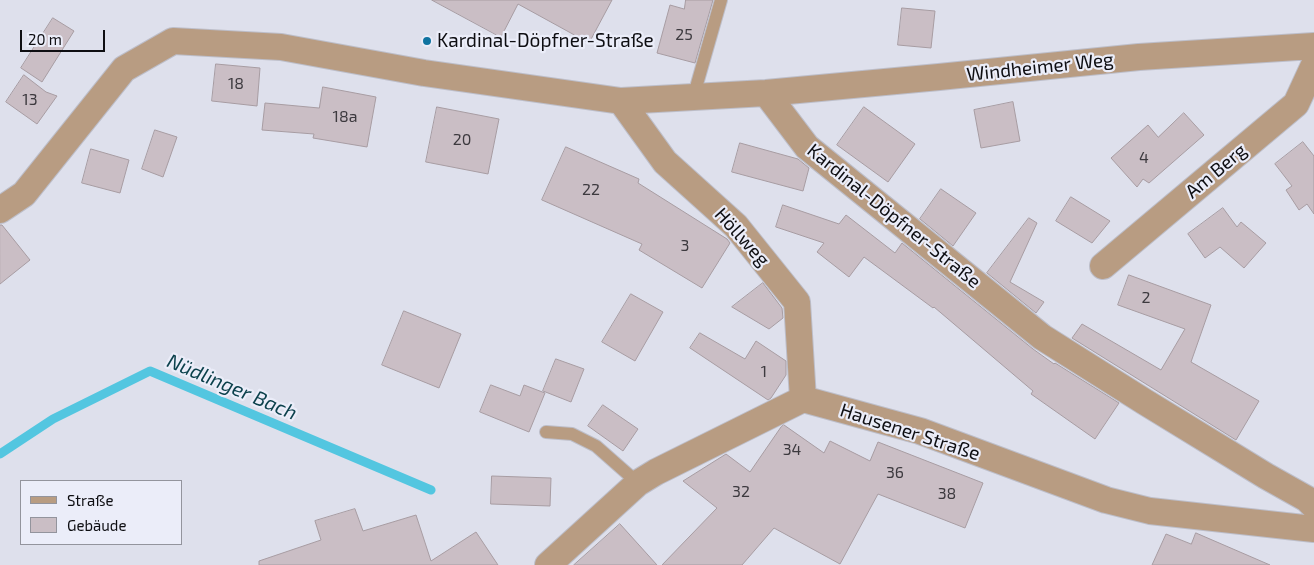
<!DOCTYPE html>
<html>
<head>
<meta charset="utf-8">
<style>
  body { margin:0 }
  #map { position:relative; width:1314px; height:565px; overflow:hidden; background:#dee0ec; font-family:"Exo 2",sans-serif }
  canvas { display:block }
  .legend { position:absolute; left:20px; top:480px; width:162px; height:65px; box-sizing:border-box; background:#ebedf9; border:1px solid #93949d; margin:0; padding:6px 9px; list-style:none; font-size:15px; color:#0e0e12 }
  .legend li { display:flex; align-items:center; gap:10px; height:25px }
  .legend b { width:25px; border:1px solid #93949d }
  .scale { position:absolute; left:20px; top:30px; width:85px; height:22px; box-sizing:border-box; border:2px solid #0e0e12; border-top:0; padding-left:6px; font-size:15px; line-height:18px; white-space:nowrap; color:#0e0e12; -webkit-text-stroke:4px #ebedf9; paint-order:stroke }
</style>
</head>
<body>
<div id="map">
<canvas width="1314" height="565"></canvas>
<ul class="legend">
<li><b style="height:6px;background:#b89c82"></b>Straße</li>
<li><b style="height:14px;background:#cabec5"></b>Gebäude</li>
</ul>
<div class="scale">20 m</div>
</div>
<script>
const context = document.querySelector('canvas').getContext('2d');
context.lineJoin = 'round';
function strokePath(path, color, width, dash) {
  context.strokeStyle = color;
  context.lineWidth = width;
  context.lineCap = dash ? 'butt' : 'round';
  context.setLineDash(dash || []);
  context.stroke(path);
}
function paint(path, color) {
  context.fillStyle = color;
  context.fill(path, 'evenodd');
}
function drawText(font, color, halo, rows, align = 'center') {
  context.font = font + ' "Exo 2",sans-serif';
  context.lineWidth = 4.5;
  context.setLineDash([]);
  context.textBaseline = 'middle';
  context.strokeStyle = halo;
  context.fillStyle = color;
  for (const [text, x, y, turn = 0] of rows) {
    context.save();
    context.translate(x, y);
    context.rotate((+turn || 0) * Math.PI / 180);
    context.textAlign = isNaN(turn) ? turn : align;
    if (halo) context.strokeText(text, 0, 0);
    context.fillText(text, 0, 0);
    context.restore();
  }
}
strokePath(new Path2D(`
  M 0,454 L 53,419 L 150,371 L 431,490`), '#53c6e0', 9);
const building = new Path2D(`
  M 432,0 L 612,0 L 589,43 L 518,4 L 501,37 Z
  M 686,0 L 713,0 L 695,63 L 657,53 L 670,5 L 684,9 Z
  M 902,8 L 935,11 L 931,48 L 898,45 Z
  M 53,18 L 74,31 L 42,82 L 21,68 Z
  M 216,64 L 260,68 L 257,106 L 212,101 Z
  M 24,75 L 46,92 L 57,96 L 37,124 L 6,102 Z
  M 323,87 L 376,97 L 367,147 L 313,138 L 314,134 L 262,130 L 265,103 L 319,108 Z
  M 1013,102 L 1020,141 L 981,148 L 974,110 Z
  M 437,107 L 499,119 L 488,174 L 426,162 Z
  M 864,107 L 915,144 L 888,182 L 837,145 Z
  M 1184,113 L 1204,135 L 1149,183 L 1143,179 L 1137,187 L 1111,158 L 1148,125 L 1158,137 Z
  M 155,130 L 177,137 L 163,177 L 142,169 Z
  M 1303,142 L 1314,156 L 1314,214 L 1307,204 L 1299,210 L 1286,190 L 1292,186 L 1275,164 Z
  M 740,143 L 798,159 L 809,168 L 803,191 L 732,172 Z
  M 566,147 L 639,179 L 638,183 L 727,239 L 730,243 L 702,288 L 639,250 L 642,244 L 542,200 Z
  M 91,149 L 129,160 L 120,193 L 82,183 Z
  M 941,189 L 976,213 L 953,246 L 920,219 Z
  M 1071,197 L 1110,221 L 1092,243 L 1056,221 Z
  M 783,205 L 839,224 L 846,215 L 895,253 L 902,243 L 1033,349 L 1054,364 L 1055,363 L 1119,403 L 1095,439 L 1031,394 L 1033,391 L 934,307 L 933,308 L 864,257 L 849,277 L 817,252 L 824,243 L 776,227 Z
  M 1223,208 L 1237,227 L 1241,222 L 1266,243 L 1244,268 L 1220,247 L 1205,258 L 1188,234 Z
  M 1029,218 L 1037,223 L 1010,282 L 1044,302 L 1036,313 L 987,273 Z
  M 0,225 L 2,225 L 30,260 L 0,284 Z
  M 1129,275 L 1211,305 L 1191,362 L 1259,401 L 1236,440 L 1072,338 L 1082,324 L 1161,370 L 1185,329 L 1118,305 Z
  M 763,283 L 782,308 L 783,318 L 769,329 L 732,307 Z
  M 631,294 L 663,312 L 635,361 L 602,342 Z
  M 404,311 L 461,334 L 439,388 L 382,365 Z
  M 700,333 L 745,359 L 756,341 L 786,361 L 786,375 L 771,398 L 768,400 L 690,348 Z
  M 556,359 L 584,369 L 571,402 L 543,391 Z
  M 491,385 L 520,396 L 524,385 L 545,393 L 529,432 L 480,412 Z
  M 603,405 L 638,429 L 623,451 L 588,426 Z
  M 784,425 L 824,453 L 830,441 L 870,461 L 878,442 L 983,483 L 965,528 L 878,494 L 840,564 L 774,528 L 742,565 L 662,565 L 717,508 L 683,481 L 726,454 L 750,472 L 781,427 Z
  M 492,476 L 551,478 L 550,506 L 491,504 Z
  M 355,509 L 363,531 L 416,515 L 431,561 L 476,532 L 498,565 L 259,565 L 259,561 L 321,540 L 315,521 Z
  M 620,524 L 657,565 L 574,565 Z
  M 1196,533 L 1270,565 L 1152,565 L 1166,534 L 1191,544 Z`);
paint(building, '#cabec5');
strokePath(building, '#a79ca2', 1);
const lane = new Path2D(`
  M 697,96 L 697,84 L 721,0
  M 546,432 L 572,434 L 596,446 L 638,483`);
const street = new Path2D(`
  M 766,93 L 807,147 L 1042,337 L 1145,402 L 1266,476 L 1307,499 L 1314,506
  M 621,101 L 665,162 L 736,226 L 797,302 L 803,399
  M 0,210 L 24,194 L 124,69 L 173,41 L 281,47 L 424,73 L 621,101 L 766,93 L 939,77 L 1139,57 L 1314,46
  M 1103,266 L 1296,104 L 1314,65
  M 548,565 L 638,483 L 656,472 L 803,399 L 920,431 L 1106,500 L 1150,511 L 1314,529`);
strokePath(lane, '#bdbec9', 14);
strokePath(street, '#bdbec9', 28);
strokePath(lane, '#b89c82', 12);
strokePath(street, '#b89c82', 26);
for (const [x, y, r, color] of [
  [427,41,5,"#0f73a0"]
]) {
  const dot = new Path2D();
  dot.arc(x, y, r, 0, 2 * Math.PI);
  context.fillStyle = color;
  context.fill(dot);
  strokePath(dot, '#ebedf9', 2);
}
drawText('16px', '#3d3a3f', null, [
  ["25",684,35],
  ["18",236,84],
  ["13",30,100],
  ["18a",345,117],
  ["20",462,140],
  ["4",1144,158],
  ["22",591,190],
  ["3",685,246],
  ["2",1146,298],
  ["1",764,372],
  ["34",792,450],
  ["36",895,473],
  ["32",741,492],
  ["38",947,494]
]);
drawText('19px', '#0e0e12', '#ebedf9', [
  ["Kardinal-Döpfner-Straße",437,41]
], 'left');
drawText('19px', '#0e0e12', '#ebedf9', [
  ["Windheimer Weg",1040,67,-6],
  ["Am Berg",1216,171,-40],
  ["Kardinal-Döpfner-Straße",894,216,39],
  ["Höllweg",742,237,48],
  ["Hausener Straße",910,432,18]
]);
drawText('italic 20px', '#0c414c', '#ebedf9', [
  ["Nüdlinger Bach",232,387,23]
]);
</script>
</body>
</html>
